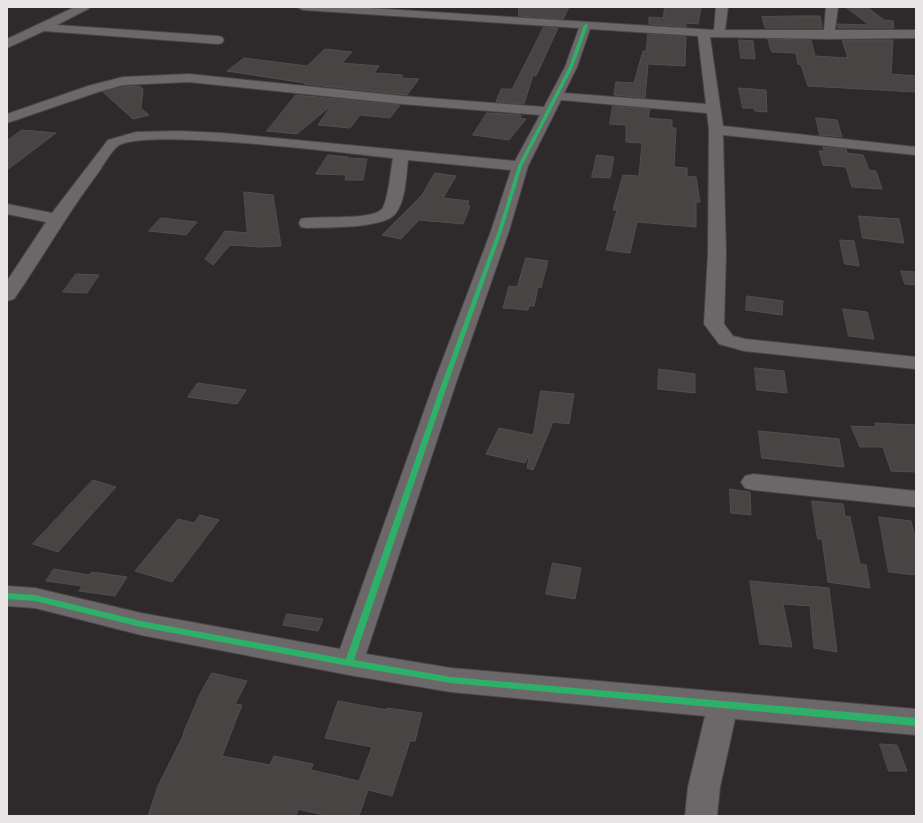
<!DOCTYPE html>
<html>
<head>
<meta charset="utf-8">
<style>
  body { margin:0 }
  #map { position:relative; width:923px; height:823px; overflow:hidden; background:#2e2a2b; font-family:Commissioner,sans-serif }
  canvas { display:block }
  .frame { position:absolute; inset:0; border:8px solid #e9e4e5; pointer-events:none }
</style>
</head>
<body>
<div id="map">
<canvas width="923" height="823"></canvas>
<div class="frame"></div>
</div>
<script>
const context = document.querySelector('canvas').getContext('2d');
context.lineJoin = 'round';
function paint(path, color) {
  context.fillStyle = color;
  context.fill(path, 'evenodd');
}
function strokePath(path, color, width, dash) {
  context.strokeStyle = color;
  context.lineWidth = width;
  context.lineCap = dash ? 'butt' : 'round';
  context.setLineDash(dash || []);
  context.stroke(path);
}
const building = new Path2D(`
  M 519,7 L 569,7 L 563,19 L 519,16 Z
  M 665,7 L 701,7 L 698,24 L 686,23 L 686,27 L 649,24 L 649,17 L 663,18 Z
  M 846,7 L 867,7 L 884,20 L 893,21 L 894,28 L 838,28 L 837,24 L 869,25 Z
  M 794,16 L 820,16 L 822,28 L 765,28 L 762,17 Z
  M 544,27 L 558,28 L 536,76 L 533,75 L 524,104 L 496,102 L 501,89 L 512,89 Z
  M 648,34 L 686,37 L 685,66 L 648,64 L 645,98 L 614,95 L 616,82 L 634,83 L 643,51 L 646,51 Z
  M 768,39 L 811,40 L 815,56 L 848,58 L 842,40 L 893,40 L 891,74 L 916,76 L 916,92 L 808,86 L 801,65 L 798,64 L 796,53 L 772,52 Z
  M 739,40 L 753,41 L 755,59 L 741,58 Z
  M 325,49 L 352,52 L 342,63 L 379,66 L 374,73 L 403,75 L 401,78 L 419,79 L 407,95 L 304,84 L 305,83 L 227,71 L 244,58 L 307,66 Z
  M 127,86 L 139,86 L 143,89 L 141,108 L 149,115 L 133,119 L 103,92 Z
  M 739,88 L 766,90 L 767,112 L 755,111 L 754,108 L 743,108 Z
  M 296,95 L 400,105 L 390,118 L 360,115 L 350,128 L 318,125 L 329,109 L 328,108 L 297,134 L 267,131 Z
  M 613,106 L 650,109 L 648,118 L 672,120 L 672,128 L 676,128 L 674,167 L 687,168 L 687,176 L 696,177 L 700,202 L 696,202 L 696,227 L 637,222 L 630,253 L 606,250 L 617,210 L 613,210 L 623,175 L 639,176 L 642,143 L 626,142 L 626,125 L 610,124 Z
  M 487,113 L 521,115 L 520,118 L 526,119 L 509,140 L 473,135 Z
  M 816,118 L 837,120 L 842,137 L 820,135 Z
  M 22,130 L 56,133 L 7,170 L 7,141 Z
  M 823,147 L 846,149 L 847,153 L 863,155 L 869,170 L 876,171 L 882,189 L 852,187 L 846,167 L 823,165 L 819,151 L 824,151 Z
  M 328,155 L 348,157 L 347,158 L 367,159 L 363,180 L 345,180 L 346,175 L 316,174 Z
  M 597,155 L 614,157 L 610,178 L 592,177 Z
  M 435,173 L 456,176 L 443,198 L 469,201 L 467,206 L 470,206 L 463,224 L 419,220 L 401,239 L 382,235 L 422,195 Z
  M 244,192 L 273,195 L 281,246 L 260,247 L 230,245 L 213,265 L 205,259 L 225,231 L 247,233 Z
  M 859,216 L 899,219 L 904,243 L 863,238 Z
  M 161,218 L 197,222 L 186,235 L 149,231 Z
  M 840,240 L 854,241 L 859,266 L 845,264 Z
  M 526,258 L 548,261 L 541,288 L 538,287 L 534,306 L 529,306 L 528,310 L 503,308 L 509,286 L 517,287 Z
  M 901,271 L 916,272 L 916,285 L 905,284 Z
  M 76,274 L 99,275 L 87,293 L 63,292 Z
  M 747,296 L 783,301 L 782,315 L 746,310 Z
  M 843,309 L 867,312 L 874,339 L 849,336 Z
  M 755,368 L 784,371 L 787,393 L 757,390 Z
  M 659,369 L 695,374 L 695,393 L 658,389 Z
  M 198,383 L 246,390 L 237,404 L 188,397 Z
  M 541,391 L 574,394 L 569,424 L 553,422 L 533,470 L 527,468 L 529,457 L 528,456 L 525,463 L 486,454 L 499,428 L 533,435 Z
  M 875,423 L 916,425 L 916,472 L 891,471 L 883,447 L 860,447 L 851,426 L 876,427 Z
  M 759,431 L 839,439 L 844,467 L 762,458 Z
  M 93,480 L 116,487 L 58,552 L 33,544 Z
  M 730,489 L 750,492 L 751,515 L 731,513 Z
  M 812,501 L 843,504 L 845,516 L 850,517 L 860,564 L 866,565 L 870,588 L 828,582 L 822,539 L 818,539 Z
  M 200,515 L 219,520 L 172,582 L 135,571 L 178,519 L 194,523 Z
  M 879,517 L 911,521 L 916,542 L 916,575 L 889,572 Z
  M 553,563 L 581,568 L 575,599 L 546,594 Z
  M 54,569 L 89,575 L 92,572 L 127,577 L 115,596 L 79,591 L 82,586 L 46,581 Z
  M 750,581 L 829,588 L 837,652 L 814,648 L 810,606 L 783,604 L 792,647 L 760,644 Z
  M 287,614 L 323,619 L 318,631 L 283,625 Z
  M 212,673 L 247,681 L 235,704 L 242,705 L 222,756 L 270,765 L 274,756 L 313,764 L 311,770 L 359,781 L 372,747 L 325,738 L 338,701 L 387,710 L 387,708 L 422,713 L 415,741 L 410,741 L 392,796 L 368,790 L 359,816 L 327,816 L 298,809 L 296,816 L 148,816 L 158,786 L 184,734 L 183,734 L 200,694 Z
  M 880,744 L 897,745 L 907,771 L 889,771 Z`);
paint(building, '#474444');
strokePath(building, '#524e4f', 1);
const minor = new Path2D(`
  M 75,7 L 90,7 L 88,9 L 57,25 L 218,36 L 222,37 L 224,40 L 222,43 L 218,44 L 44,31 L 7,48 L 7,39 Z
  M 297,7 L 354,7 L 714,30 L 716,7 L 728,7 L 725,30 L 824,30 L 826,7 L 838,7 L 835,30 L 916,30 L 916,38 L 829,39 L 710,37 L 723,126 L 916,147 L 916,155 L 723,135 L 726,254 L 724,324 L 733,336 L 745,339 L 916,357 L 916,369 L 744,351 L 719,344 L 704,324 L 708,254 L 709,130 L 707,113 L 561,100 L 528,166 L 509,231 L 457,380 L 366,654 L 451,668 L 916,709 L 916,735 L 735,719 L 720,787 L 717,816 L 685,816 L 688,787 L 705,716 L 451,692 L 349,675 L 141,635 L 35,608 L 7,606 L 7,586 L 35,588 L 141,613 L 340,649 L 435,380 L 491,231 L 511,170 L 408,160 C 406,176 406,199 396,213 C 385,229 326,227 307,228 L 301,227 L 299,223 L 301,219 C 318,215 372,221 382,209 C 388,202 391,168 393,158 C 350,154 144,127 118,146 C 111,151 103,166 98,173 C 67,214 43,257 14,299 L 7,301 L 7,281 L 46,222 L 7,214 L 7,204 L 52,213 L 108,140 L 136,132 L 179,131 L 222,133 L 515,161 L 540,115 L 402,104 L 189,82 L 123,85 L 98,92 L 7,123 L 7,114 L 88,86 L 123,77 L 189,74 L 402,96 L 544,107 L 565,67 L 579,28 L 303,10 ZM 590,29 L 698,36 L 706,104 L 564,93 L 577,67 Z
  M 753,474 L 916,491 L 916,507 L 753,490 L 745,488 L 741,482 L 745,476 Z`);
strokePath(minor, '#494546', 2);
paint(minor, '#6c6869');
paint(new Path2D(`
  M 586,24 L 588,25 L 573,67 L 522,166 L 502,231 L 449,380 L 354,660 L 451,677 L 916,718 L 916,726 L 451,683 L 349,666 L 141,627 L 35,601 L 7,599 L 7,593 L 35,595 L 141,621 L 346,659 L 443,380 L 498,231 L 518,166 L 569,67 L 584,25 Z`), '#2db169');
</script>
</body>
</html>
